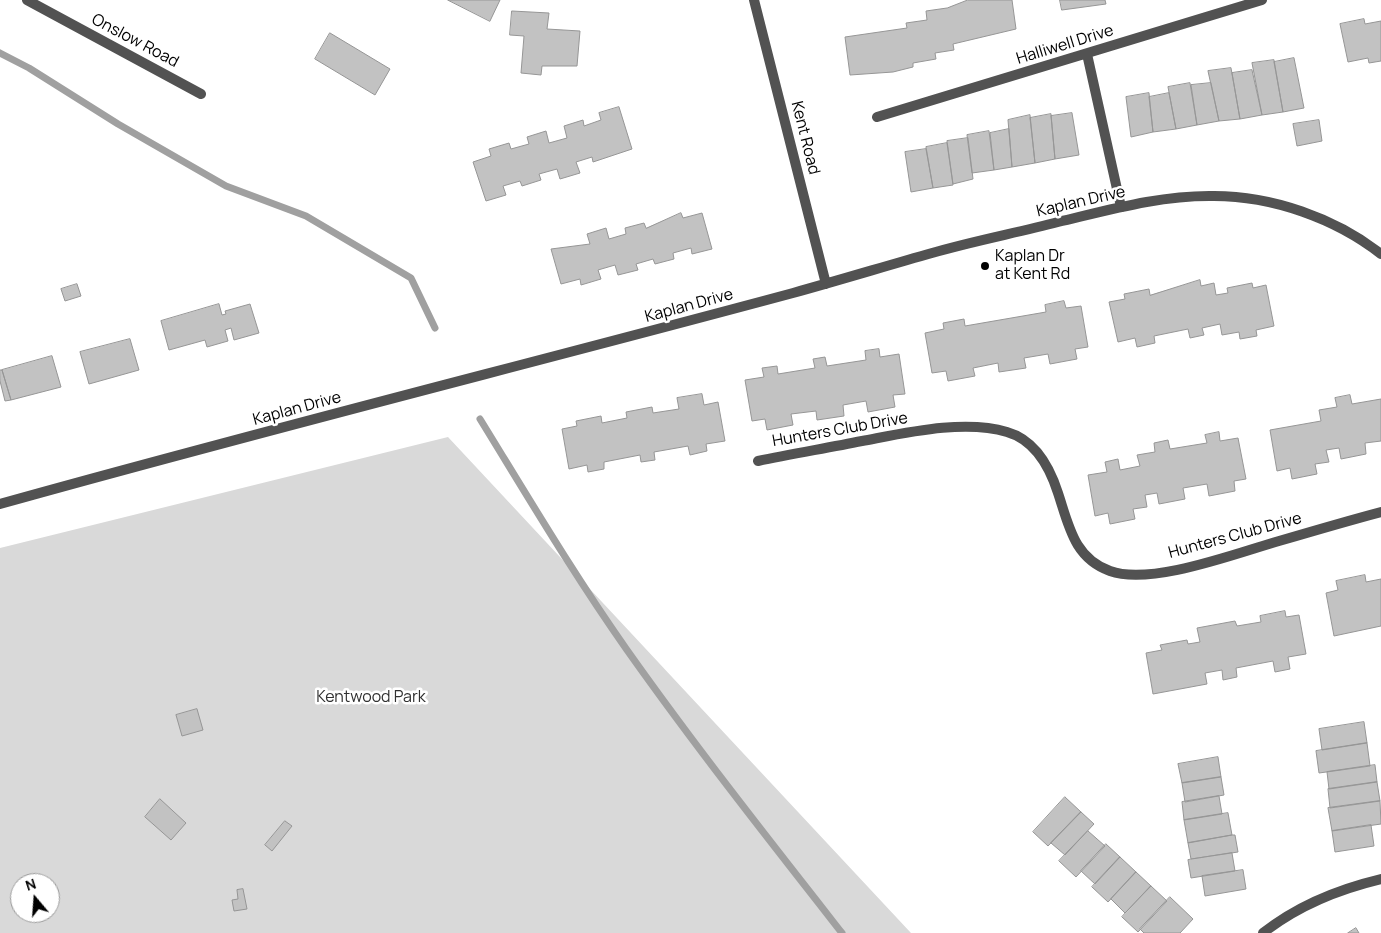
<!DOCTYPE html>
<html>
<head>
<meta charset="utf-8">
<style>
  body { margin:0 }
  #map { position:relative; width:1381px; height:933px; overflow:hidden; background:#fff; font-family:Manrope,sans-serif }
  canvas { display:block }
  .north { position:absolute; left:10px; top:873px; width:50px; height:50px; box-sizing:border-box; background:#fff; border:1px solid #999; border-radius:50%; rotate:342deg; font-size:14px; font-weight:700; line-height:20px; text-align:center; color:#000 }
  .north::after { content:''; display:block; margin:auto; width:18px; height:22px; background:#000; clip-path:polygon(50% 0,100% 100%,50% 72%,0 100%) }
</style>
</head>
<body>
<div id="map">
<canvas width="1381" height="933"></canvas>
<div class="north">N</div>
</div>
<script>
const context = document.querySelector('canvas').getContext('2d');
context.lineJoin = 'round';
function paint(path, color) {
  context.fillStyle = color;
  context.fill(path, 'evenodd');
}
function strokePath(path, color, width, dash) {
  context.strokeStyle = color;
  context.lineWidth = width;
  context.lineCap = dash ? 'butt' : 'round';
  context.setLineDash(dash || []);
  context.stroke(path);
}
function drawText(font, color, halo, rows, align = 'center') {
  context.font = font + ' Manrope,sans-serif';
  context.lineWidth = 5;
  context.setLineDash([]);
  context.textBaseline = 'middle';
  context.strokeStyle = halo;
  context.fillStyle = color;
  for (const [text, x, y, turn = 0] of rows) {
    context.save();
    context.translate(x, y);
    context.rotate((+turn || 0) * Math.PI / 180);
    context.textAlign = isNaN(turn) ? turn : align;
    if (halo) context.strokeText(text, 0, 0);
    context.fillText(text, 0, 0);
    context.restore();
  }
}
paint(new Path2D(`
  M 448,437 L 911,933 L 0,933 L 0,548 ZM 20,883 L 50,883 L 50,913 L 20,913 Z`), '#d9d9d9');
strokePath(new Path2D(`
  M 0,53 L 29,68 L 118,124 L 226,186 L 306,216 L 411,278 L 435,328
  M 480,419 C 528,497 574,575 627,650 C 695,746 769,840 842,933`), '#a0a0a0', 7);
const building = new Path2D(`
  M 448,0 L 500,0 L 490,21 Z
  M 968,0 L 1012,0 L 1016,29 L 953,44 L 954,50 L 935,53 L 936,59 L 913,63 L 913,67 L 893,72 L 850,75 L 845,37 L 907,28 L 906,23 L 927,20 L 926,11 L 947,8 Z
  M 1060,0 L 1105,0 L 1106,4 L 1062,10 Z
  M 512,11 L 549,13 L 547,29 L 580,31 L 577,66 L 542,66 L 541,75 L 521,73 L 524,36 L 510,35 Z
  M 1364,19 L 1365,24 L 1381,21 L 1381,61 L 1369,63 L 1368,58 L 1348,62 L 1340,24 Z
  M 330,33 L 390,69 L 375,95 L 315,59 Z
  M 1294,58 L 1304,108 L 1283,112 L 1274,62 Z
  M 1274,60 L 1283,112 L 1262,115 L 1252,63 Z
  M 1231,68 L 1240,119 L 1219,121 L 1208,71 Z
  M 1252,70 L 1262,115 L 1240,119 L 1232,73 Z
  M 1190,83 L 1197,125 L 1176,129 L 1168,87 Z
  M 1211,83 L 1219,121 L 1197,125 L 1191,85 Z
  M 1149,93 L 1153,132 L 1131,137 L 1126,97 Z
  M 1169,93 L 1176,129 L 1153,132 L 1149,97 Z
  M 619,107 L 632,149 L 593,162 L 592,157 L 576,162 L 580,173 L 560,179 L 557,169 L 539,174 L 541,180 L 522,186 L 520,181 L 503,186 L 506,195 L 486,201 L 473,162 L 491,156 L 489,149 L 509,143 L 511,149 L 529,144 L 527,137 L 546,131 L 549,143 L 567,138 L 564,126 L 583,120 L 584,126 L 601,120 L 599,113 Z
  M 1072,113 L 1079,155 L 1055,159 L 1051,116 Z
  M 1051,114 L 1055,159 L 1035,163 L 1030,118 Z
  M 1030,115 L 1035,163 L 1012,167 L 1008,120 Z
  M 1319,120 L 1322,141 L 1297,146 L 1293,124 Z
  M 1009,129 L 1012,167 L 994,170 L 990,133 Z
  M 989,131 L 994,170 L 972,173 L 967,135 Z
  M 968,138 L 973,179 L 953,184 L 947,141 Z
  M 947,143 L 953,185 L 933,188 L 926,147 Z
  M 926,149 L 933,188 L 911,192 L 905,152 Z
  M 681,213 L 683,218 L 702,213 L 712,249 L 692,254 L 691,248 L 673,253 L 674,259 L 655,264 L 653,259 L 636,264 L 638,270 L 618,275 L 615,265 L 598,270 L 601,279 L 581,285 L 580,279 L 561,284 L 551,249 L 590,244 L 587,234 L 606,228 L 609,239 L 626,234 L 625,228 L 644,223 L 646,228 Z
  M 1200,280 L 1201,286 L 1214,283 L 1216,295 L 1228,293 L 1227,288 L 1252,283 L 1253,288 L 1266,285 L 1274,326 L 1256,330 L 1257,336 L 1240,339 L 1239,332 L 1222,335 L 1220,324 L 1202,328 L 1204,335 L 1190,338 L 1188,329 L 1154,336 L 1155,343 L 1137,347 L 1135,338 L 1118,342 L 1109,302 L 1125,299 L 1124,294 L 1149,289 L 1150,295 Z
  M 77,284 L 81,296 L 65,301 L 61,289 Z
  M 1064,301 L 1066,308 L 1081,306 L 1088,347 L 1075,349 L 1077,359 L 1050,364 L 1048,354 L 1024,358 L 1026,368 L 999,372 L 998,363 L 973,368 L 975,376 L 948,381 L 946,371 L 932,373 L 925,333 L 944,329 L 943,323 L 964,319 L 965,326 L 1046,312 L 1045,305 Z
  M 219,304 L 222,315 L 226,314 L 225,311 L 250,304 L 259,333 L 234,340 L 231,328 L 225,330 L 228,341 L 207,347 L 205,340 L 169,350 L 161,321 Z
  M 130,339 L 139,370 L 89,384 L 80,352 Z
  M 879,349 L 880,357 L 899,354 L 905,394 L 893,395 L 895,407 L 868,412 L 866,401 L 843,405 L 844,416 L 817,420 L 816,411 L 791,414 L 793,425 L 767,430 L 765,419 L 752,421 L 745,380 L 764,377 L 762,368 L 777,366 L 778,374 L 815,368 L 813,359 L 825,357 L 827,366 L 866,360 L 865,351 Z
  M 52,356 L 61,387 L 11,400 L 2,370 Z
  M 0,370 L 2,370 L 11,400 L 5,401 L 0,381 Z
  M 702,394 L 704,405 L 718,402 L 725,441 L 706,444 L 707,451 L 690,455 L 688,446 L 654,452 L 655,460 L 641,462 L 640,455 L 604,462 L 604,469 L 588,472 L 587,465 L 569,469 L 562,429 L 577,426 L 576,421 L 601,416 L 602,423 L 627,418 L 626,412 L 652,407 L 653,413 L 679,409 L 677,398 Z
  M 1350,395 L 1352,404 L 1381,399 L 1381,441 L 1365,443 L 1366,454 L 1341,459 L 1339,448 L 1326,450 L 1329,462 L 1315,464 L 1317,474 L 1292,479 L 1290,468 L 1277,471 L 1270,430 L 1321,421 L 1319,410 L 1337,407 L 1335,398 Z
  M 1219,432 L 1220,441 L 1238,438 L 1246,479 L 1234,481 L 1235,491 L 1209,496 L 1207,484 L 1183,488 L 1185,499 L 1159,504 L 1157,493 L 1145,495 L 1147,507 L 1133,509 L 1135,519 L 1110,524 L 1108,513 L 1095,516 L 1088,475 L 1107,472 L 1105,462 L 1118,459 L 1120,470 L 1140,466 L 1137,455 L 1155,452 L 1154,443 L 1168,440 L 1170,449 L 1207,443 L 1205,435 Z
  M 1365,575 L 1366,582 L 1381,579 L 1381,626 L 1334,636 L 1326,593 L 1338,590 L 1336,581 Z
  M 1285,611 L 1286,617 L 1299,615 L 1306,654 L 1288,657 L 1290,669 L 1275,672 L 1273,661 L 1236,668 L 1237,677 L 1223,680 L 1222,670 L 1205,673 L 1207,684 L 1153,694 L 1146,653 L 1162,650 L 1160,645 L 1187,640 L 1188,644 L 1200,642 L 1197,628 L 1235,621 L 1237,626 L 1261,622 L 1260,616 Z
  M 197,709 L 203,730 L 182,736 L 176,715 Z
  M 1364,722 L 1367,743 L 1322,750 L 1319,729 Z
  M 1367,743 L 1370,766 L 1319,773 L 1316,751 Z
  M 1218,757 L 1221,777 L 1182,783 L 1178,764 Z
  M 1375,765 L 1377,782 L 1329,789 L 1327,772 Z
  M 1221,777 L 1224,795 L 1185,802 L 1182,783 Z
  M 1377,782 L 1380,801 L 1330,808 L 1328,789 Z
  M 1219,796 L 1222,814 L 1184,820 L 1182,802 Z
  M 1065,797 L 1081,812 L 1048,846 L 1033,832 Z
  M 160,799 L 186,823 L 171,840 L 145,817 Z
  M 1380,801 L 1381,824 L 1332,831 L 1328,808 Z
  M 1081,812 L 1094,824 L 1065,855 L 1051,843 Z
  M 1228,813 L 1232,835 L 1188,843 L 1184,820 Z
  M 285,821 L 292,826 L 272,851 L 265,845 Z
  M 1371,825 L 1374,846 L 1335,852 L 1332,831 Z
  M 1088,831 L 1105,846 L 1076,877 L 1059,861 Z
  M 1232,835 L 1235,835 L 1238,852 L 1191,859 L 1188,843 Z
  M 1106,844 L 1120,857 L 1095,884 L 1081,871 Z
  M 1232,853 L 1235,871 L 1191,878 L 1188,860 Z
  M 1120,857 L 1136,872 L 1108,902 L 1092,887 Z
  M 1243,870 L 1246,889 L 1205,896 L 1202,876 Z
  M 1136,872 L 1151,886 L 1125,913 L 1111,899 Z
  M 1151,886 L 1167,901 L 1138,932 L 1122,917 Z
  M 243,889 L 247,909 L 234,911 L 232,900 L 238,899 L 237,890 Z
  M 1170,897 L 1193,919 L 1180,933 L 1144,933 L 1140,929 Z
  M 1356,928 L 1359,933 L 1348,933 Z`);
paint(building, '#c2c2c2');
strokePath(building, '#969696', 1);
strokePath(new Path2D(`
  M 27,0 L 201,94
  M 1087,54 L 1121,207
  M 877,117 L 1262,0
  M 758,461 C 792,454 827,448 862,441 C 905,433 964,419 1007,432 C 1035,440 1050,468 1058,493 C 1069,526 1074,558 1110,571 C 1151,586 1237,553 1279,541 C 1313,531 1347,521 1381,512
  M 1263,933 C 1297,906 1339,889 1381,879`), '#525252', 10);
strokePath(new Path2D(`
  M 754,0 L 826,284
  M 0,504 C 264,430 529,364 793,293 C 840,280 886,266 932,253 C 973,241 1016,233 1058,222 C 1109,210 1161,195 1214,196 C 1272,196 1335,218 1381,254`), '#525252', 10);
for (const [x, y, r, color] of [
  [985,266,5,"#000"]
]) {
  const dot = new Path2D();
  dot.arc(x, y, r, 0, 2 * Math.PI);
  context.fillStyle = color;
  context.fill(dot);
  strokePath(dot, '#fff', 2);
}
drawText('16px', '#000', '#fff', [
  ["Onslow Road",135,41,28],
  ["Halliwell Drive",1065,45,-17],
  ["Kent Road",805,138,76],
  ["Kaplan Drive",1081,202,-13],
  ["Kaplan Drive",689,306,-15],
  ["Kaplan Drive",297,409,-15],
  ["Hunters Club Drive",840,430,-10],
  ["Hunters Club Drive",1235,536,-15]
]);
drawText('16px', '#000', '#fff', [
  ["Kaplan Dr",995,257],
  ["at Kent Rd",995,275]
], 'left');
drawText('16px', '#303030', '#fff', [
  ["Kentwood Park",371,698]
]);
</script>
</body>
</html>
